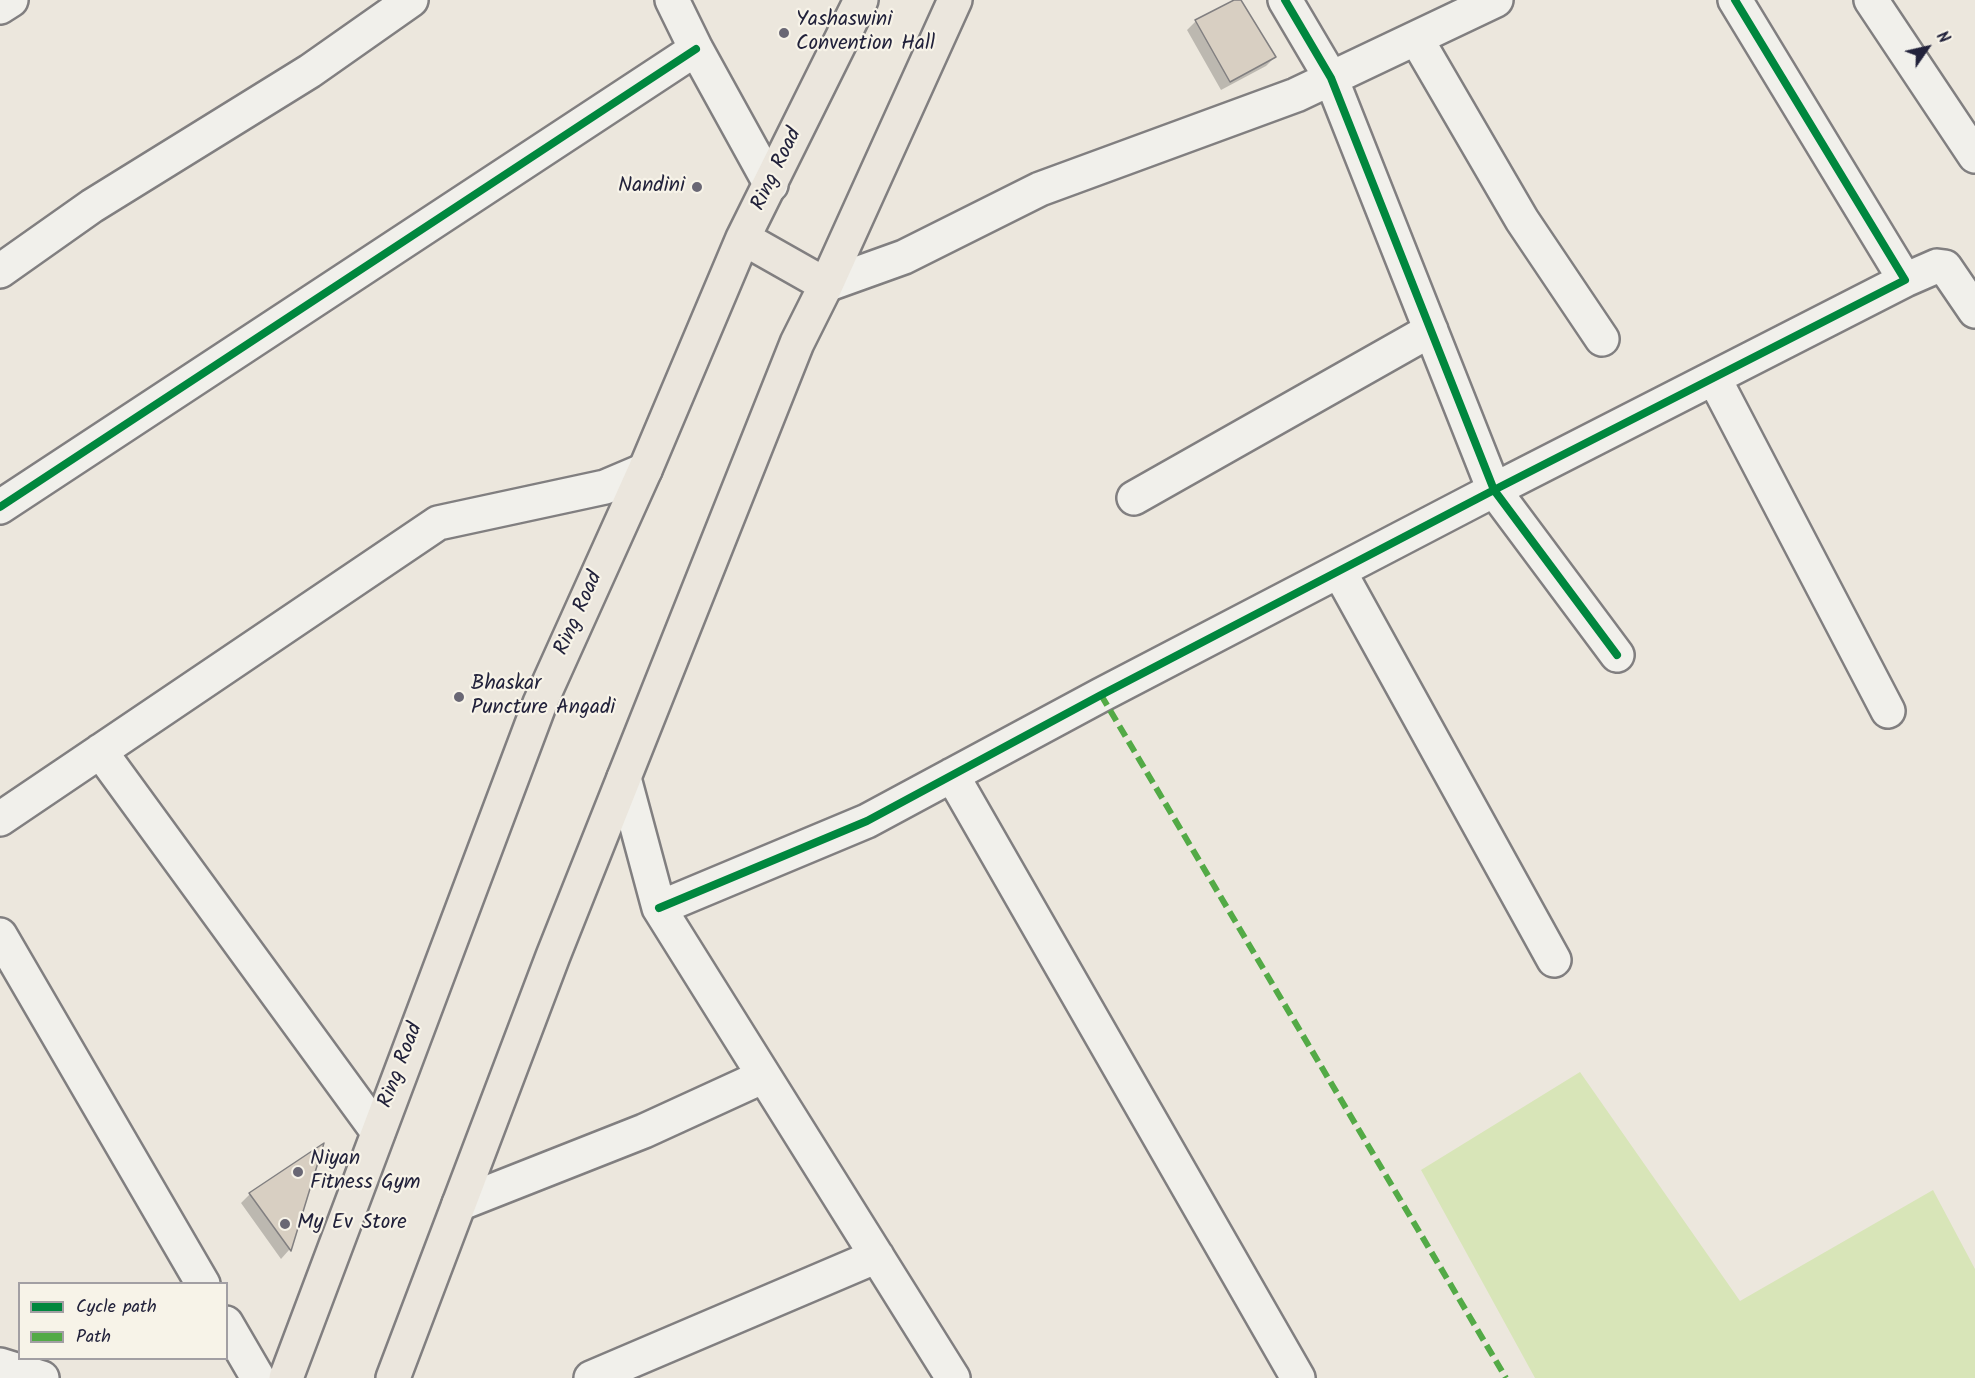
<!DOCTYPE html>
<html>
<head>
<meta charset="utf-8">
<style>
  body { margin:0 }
  #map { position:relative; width:1975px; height:1378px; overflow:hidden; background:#ece7dd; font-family:Kalam,sans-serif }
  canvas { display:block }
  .legend { position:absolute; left:18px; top:1282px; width:210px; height:78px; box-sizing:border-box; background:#f7f3e8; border:2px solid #a29fa3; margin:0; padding:8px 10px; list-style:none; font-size:18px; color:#22223b }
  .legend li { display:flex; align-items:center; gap:12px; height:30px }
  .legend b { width:30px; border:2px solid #a29fa3 }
  .north { position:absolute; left:1897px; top:18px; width:60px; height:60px; -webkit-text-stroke:4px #f7f3e8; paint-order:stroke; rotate:56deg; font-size:16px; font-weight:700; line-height:24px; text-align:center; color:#22223b }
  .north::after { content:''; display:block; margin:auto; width:21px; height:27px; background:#22223b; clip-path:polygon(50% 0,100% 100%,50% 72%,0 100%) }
</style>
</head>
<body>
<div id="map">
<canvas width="1975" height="1378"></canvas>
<ul class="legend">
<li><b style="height:8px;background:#00873e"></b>Cycle path</li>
<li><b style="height:8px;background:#53aa46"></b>Path</li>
</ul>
<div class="north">N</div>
</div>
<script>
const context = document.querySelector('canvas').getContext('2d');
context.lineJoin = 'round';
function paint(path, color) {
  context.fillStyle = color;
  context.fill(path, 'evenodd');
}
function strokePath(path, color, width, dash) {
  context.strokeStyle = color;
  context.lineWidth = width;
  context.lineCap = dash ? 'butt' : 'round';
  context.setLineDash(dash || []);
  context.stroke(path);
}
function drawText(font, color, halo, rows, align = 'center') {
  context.font = font + ' Kalam,sans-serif';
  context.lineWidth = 4.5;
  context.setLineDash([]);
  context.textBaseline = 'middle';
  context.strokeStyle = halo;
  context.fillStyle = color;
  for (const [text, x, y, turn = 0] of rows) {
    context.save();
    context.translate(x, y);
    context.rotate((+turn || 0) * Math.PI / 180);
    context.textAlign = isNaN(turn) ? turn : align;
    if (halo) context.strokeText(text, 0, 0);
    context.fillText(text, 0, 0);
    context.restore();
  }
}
paint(new Path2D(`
  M 1580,1072 L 1740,1301 L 1933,1190 L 1975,1269 L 1975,1378 L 1535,1378 L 1421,1170 Z`), '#d8e5b8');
paint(new Path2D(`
  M 1237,0 L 1240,0 L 1275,57 L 1266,66 L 1221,90 L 1187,30 L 1196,21 Z
  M 322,1147 L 289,1250 L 281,1259 L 241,1203 L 250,1194 Z`), '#0003');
const building = new Path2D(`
  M 1234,0 L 1241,0 L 1276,57 L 1230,82 L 1195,20 Z
  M 324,1143 L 291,1251 L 249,1193 Z`);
paint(building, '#d8cfc2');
strokePath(building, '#817f80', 1.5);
const minor = new Path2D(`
  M 672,0 L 696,49 L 771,185
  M 1871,0 L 1975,156
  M 0,7 L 11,0
  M 1416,38 L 1522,220 L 1602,339
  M 0,271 L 92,206 L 310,71 L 411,0
  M 1905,280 L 1937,266 L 1945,267 L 1975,311
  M 826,285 L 904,257 L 1040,189 L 1296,95 L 1496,0
  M 1714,378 L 1888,711
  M 1134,498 L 1431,330
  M 0,507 L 696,49
  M 1339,571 L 1554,960
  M 1617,655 L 1494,490 L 1905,280 L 1735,0
  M 100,751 L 378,1132
  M 952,775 L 1298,1378
  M 624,778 L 659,908 L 953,1378
  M 0,819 L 438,523 L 605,487 L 645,470
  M 659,908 L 867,821 L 1101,695 L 1494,490 L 1331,78 L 1285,0
  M 0,935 L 203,1284
  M 459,1204 L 644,1131 L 764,1076
  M 226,1323 L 258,1378
  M 0,1365 L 42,1378
  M 591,1378 L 877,1256`);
const major = new Path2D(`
  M 743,238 L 826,285
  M 286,1378 L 540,703 L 645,470 L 743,238 L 861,0
  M 393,1378 L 553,956 L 797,343 L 826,285 L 955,0`);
strokePath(minor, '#817f80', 38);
strokePath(major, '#817f80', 38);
strokePath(minor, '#f1f0eb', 33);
strokePath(major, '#ebe6dd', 33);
strokePath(new Path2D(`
  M 1101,695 L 1506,1378`), '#53aa46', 6, [12, 6]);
strokePath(new Path2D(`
  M 0,507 L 696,49
  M 1617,655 L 1494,490 L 1905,280 L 1735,0
  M 659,908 L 867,821 L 1101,695 L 1494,490 L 1331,78 L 1285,0`), '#00873e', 8);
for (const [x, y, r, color] of [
  [784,33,6,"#696774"],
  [697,187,6,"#696774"],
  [459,697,6,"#696774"],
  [298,1172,6,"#696774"],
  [285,1224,6,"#696774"]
]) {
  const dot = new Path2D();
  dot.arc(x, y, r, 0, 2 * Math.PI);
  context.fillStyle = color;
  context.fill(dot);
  strokePath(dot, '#f7f3e8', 2);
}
drawText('21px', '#22223b', '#f7f3e8', [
  ["Yashaswini",796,21],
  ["Convention Hall",796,45],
  ["Nandini",685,187,"right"],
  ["Bhaskar",471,685],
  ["Puncture Angadi",471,709],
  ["Niyan",310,1160],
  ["Fitness Gym",310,1184],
  ["My Ev Store",297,1224]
], 'left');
drawText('21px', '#22223b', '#f7f3e8', [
  ["Ring Road",778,170,-64],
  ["Ring Road",580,614,-66],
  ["Ring Road",402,1066,-69]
]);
</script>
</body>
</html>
